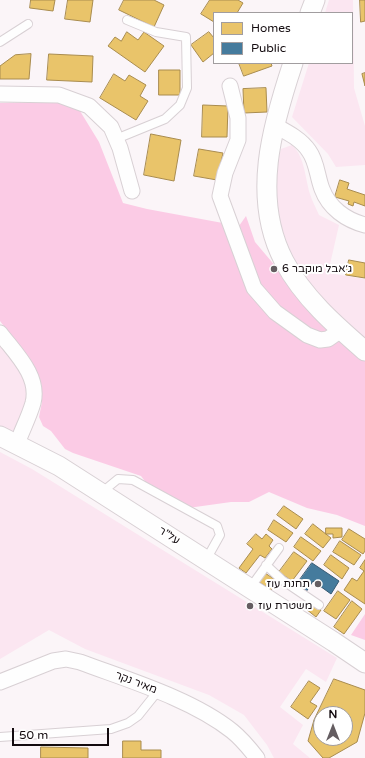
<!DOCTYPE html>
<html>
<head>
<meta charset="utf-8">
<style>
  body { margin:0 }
  #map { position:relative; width:365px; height:758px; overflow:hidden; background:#fbf5f8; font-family:"Varela Round",sans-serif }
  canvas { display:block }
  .legend { position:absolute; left:213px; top:12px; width:140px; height:52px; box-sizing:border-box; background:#fff; border:1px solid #a19d9f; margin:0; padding:5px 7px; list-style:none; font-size:12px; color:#130b0f }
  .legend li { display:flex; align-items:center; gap:8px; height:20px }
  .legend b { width:20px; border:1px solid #a19d9f }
  .north { position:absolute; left:313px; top:706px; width:40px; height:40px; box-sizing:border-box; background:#fff; border:1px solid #a19d9f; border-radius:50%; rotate:0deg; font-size:11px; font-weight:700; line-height:16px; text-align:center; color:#130b0f }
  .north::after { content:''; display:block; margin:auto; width:14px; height:18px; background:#645d61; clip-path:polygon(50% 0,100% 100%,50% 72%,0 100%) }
  .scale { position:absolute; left:12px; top:728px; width:97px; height:18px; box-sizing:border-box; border:2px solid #130b0f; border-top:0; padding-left:5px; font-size:12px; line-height:14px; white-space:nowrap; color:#130b0f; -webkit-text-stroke:3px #fff; paint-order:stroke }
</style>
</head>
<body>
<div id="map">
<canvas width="365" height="758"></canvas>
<ul class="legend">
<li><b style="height:11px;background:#e9c46a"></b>Homes</li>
<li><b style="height:11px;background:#457b9d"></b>Public</li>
</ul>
<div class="north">N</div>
<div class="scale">50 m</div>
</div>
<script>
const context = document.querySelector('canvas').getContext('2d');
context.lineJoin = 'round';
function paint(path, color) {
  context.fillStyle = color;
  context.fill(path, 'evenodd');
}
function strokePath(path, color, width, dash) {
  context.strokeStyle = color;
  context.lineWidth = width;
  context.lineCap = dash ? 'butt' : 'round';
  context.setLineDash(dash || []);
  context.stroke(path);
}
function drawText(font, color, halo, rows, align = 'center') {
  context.font = font + ' "Varela Round",Heebo,sans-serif';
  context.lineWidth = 4;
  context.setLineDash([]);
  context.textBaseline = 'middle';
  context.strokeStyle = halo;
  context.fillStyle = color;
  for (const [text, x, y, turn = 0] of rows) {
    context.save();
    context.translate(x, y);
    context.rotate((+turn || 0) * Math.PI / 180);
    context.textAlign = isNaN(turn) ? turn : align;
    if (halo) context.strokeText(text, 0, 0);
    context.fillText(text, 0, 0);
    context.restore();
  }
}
paint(new Path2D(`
  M 329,0 L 353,0 L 354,88 L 365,126 L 365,165 L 336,167 L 328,154 L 292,117 L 309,63 L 352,63 L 352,13 L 325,13 Z
  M 292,145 C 305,157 305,178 310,194 C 312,201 316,208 319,215 L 339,225 L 328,273 L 365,279 L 365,338 L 332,310 L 298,271 L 280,224 L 271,195 L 276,162 L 281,149 Z
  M 0,346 L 22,372 L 30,391 L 17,427 L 11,432 L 0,427 Z
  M 0,452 L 32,469 L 337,658 L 326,682 L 306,669 L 280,707 L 303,725 L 293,744 L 310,758 L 274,758 L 267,745 L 244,715 L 209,695 L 85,649 L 49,630 L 0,659 Z`), '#fbe6f1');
paint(new Path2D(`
  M 57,102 L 80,111 L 99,142 L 123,203 L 147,209 L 239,226 L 246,216 L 255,242 L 320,319 L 365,357 L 365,526 L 337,515 L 307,508 L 269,492 L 249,502 L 231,502 L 188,508 L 147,484 L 141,476 L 73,453 L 65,449 L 51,431 L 43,426 L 39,417 L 42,402 L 42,386 L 35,368 L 0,321 L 0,103 Z
  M 365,614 L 365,640 L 351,635 Z`), '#fbcbe5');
const homes = new Path2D(`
  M 31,0 L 55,0 L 53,11 L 30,8 Z
  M 68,0 L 93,0 L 90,22 L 65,19 Z
  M 124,0 L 154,0 L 164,5 L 154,27 L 119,10 Z
  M 210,0 L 238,0 L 243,3 L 237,13 L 214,13 L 214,22 L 201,14 Z
  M 360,0 L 365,0 L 365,21 L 361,22 Z
  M 127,32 L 138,40 L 144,32 L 164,46 L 145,72 L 108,46 L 115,37 L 121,41 Z
  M 209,32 L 214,38 L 214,53 L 203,62 L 191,45 Z
  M 31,54 L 29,79 L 0,79 L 0,66 L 15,55 Z
  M 49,54 L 93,56 L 92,82 L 47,80 Z
  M 239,63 L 271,63 L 272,66 L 244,76 Z
  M 159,70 L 180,70 L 180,95 L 159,95 Z
  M 365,73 L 365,86 L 362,74 Z
  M 114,74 L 125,81 L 129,75 L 146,85 L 140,96 L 148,101 L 136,120 L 100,98 Z
  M 266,88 L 267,112 L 244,113 L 243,89 Z
  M 203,105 L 228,106 L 227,137 L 202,137 Z
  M 151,134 L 181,140 L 174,181 L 144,175 Z
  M 199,149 L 223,153 L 217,180 L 194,176 Z
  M 340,180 L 349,183 L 347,189 L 365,195 L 365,206 L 354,202 L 353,206 L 348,204 L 349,201 L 335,197 Z
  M 349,260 L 365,263 L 365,278 L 346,275 Z
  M 284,506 L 303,519 L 296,529 L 277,515 Z
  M 274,520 L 293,533 L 286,542 L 268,530 Z
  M 313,524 L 331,538 L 323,548 L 305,534 Z
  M 326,528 L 342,528 L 342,537 L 333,538 L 333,534 L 326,534 Z
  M 349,529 L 365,539 L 365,551 L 363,554 L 342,540 Z
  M 256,534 L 262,539 L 266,534 L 273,540 L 269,546 L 272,549 L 265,558 L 260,555 L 246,573 L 239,568 L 253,549 L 247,544 Z
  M 301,537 L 321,551 L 313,561 L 294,547 Z
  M 340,541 L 361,555 L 354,565 L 333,552 Z
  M 294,552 L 307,561 L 292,581 L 279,572 Z
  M 331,555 L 349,568 L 342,579 L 324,565 Z
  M 365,560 L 365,604 L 344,590 L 352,578 L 357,581 L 364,571 L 360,568 Z
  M 265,573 L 277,581 L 271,590 L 259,582 Z
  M 338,591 L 350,600 L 336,619 L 324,611 Z
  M 352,601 L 362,609 L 344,634 L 334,627 Z
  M 310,603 L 321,610 L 316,617 L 306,609 Z
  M 334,679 L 365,690 L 365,713 L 357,742 L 329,758 L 323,758 L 308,741 L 314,720 ZM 321,714 L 345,714 L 345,738 L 321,738 Z
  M 309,681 L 320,688 L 310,702 L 317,706 L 308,719 L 291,707 Z
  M 123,741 L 141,741 L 141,750 L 161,750 L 161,758 L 123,758 Z
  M 41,747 L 88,748 L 88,758 L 41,758 Z`);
paint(homes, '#e9c46a');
strokePath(homes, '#a98c4f', 1);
const public = new Path2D(`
  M 312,563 L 339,581 L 331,594 L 313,581 L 306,592 L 296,585 Z`);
paint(public, '#457b9d');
strokePath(public, '#365972', 1);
const service = new Path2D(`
  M 0,42 L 28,24
  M 116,139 L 165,119 L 180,105 L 187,88 L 186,37 L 156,32 L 127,20
  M 101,493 L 118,479 L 133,480 L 217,526 L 220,535 L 206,560
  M 266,565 L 282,580 L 319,605
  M 250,588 L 279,548
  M 0,737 L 111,729 L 128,723 L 138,716 L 158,691`);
const minor = new Path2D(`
  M 230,86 L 238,118 L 238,140 L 225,173 L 220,196 L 254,288 L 275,312 L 307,335 L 320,340 L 328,339 L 341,330
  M 0,94 L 59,95 L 89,106 L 111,127 L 120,148 L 132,191
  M 274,125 C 287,132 301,139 309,151 C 317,162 317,176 322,189 C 329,208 346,220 365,225
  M 0,333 C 15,353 40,376 33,403 C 29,417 22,430 17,444
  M 0,682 L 53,661 L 66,659 L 80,662 C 128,680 192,699 232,731 C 242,739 250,749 257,758`);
const tertiary = new Path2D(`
  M 310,13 L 315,0
  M 293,63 C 272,126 251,198 284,261 C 303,297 335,325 365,351
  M 0,436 L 59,466 L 334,642 L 365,663`);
strokePath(service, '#d8d0d4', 10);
strokePath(minor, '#d8d0d4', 17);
strokePath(tertiary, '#d8d0d4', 21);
strokePath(service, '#fefefe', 8);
strokePath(minor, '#fefefe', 15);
strokePath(tertiary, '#fefefe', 19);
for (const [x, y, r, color] of [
  [274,269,4,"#645d61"],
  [318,584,4,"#645d61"],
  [250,606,4,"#645d61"]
]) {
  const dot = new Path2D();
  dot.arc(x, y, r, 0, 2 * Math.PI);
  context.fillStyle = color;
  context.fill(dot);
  strokePath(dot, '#fff', 1.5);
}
drawText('11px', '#130b0f', '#fff', [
  ["ג׳אבל מוקבר 6",282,269],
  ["תחנת עוז",310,584,"right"],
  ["משטרת עוז",258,606]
], 'left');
drawText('11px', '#130b0f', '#fff', [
  ["על\"ר",169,536,32],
  ["מאיר נקר",136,683,21]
]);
</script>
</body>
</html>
